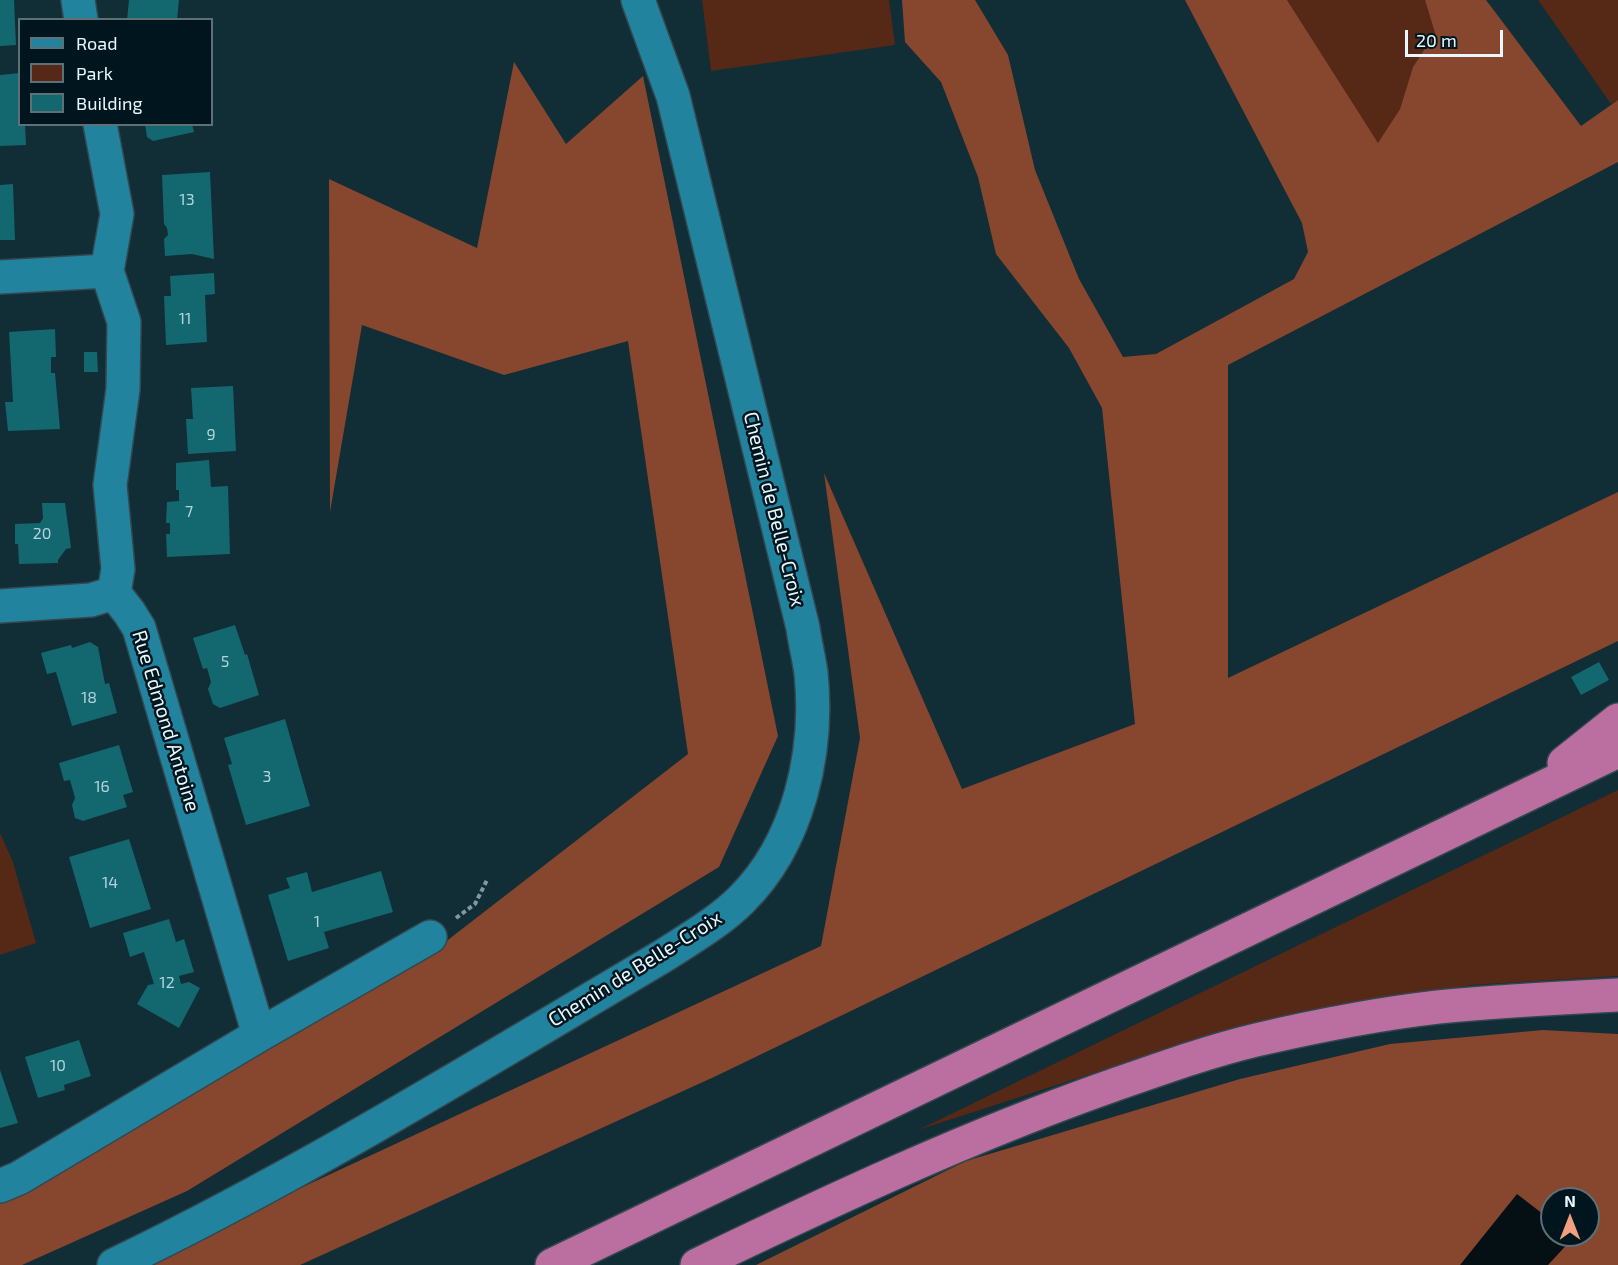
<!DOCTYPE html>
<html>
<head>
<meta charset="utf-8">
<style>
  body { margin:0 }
  #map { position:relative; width:1618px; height:1265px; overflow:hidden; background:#112d36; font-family:"Exo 2",sans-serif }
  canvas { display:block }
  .legend { position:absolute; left:18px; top:18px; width:195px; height:108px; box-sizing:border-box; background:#00151e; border:2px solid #5d7078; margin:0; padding:8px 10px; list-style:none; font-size:18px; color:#e8f8fe }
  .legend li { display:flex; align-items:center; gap:12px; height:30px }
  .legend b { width:30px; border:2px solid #5d7078 }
  .north { position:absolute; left:1540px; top:1187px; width:60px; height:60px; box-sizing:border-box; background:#00151e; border:2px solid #5d7078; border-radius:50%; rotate:0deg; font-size:16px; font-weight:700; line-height:24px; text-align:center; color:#e8f8fe }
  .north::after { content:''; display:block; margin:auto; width:21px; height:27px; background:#f2a081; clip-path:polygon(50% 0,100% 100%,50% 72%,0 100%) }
  .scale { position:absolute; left:1405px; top:30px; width:98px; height:27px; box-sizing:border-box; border:3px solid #e8f8fe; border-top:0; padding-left:8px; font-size:18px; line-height:21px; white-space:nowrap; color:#e8f8fe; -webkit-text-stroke:4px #00151e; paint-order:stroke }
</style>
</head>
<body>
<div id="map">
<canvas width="1618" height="1265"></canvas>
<ul class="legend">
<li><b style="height:8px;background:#21839e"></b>Road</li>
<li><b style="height:16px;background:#562816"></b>Park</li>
<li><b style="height:16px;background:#12686e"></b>Building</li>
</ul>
<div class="north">N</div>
<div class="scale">20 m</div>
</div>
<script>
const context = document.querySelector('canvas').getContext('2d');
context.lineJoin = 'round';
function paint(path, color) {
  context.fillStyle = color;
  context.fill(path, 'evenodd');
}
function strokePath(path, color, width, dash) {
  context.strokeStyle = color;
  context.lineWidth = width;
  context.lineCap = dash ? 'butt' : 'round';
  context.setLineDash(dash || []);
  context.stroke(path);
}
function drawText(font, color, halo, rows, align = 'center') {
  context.font = font + ' "Exo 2",sans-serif';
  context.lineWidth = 5;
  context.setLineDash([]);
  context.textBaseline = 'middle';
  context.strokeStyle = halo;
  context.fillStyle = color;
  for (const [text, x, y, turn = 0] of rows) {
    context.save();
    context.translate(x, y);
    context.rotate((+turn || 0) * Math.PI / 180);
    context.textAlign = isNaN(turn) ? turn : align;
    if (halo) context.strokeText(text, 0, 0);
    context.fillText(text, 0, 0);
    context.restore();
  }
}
paint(new Path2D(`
  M 702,0 L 889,0 L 895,45 L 711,71 Z
  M 1287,0 L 1425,0 L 1435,33 L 1413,67 L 1400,109 L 1378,144 Z
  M 1538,0 L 1618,0 L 1618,100 L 1611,104 Z
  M 1618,790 L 1618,976 L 1471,985 L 1242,1025 L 918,1130 Z
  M 0,833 L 13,862 L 36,943 L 0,955 Z`), '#562816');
paint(new Path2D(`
  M 902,0 L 975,0 L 1008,55 L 1035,170 L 1079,279 L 1123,357 L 1156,354 L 1294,279 L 1308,252 L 1302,223 L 1185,0 L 1287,0 L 1378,143 L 1400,109 L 1413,67 L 1435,33 L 1425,0 L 1486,0 L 1581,126 L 1618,100 L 1618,162 L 1228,365 L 1228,678 L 1618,492 L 1618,641 L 714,1077 L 300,1265 L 135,1265 L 821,946 L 860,738 L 824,473 L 962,789 L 1135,724 L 1102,408 L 1069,348 L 996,254 L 978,177 L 941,82 L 905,42 Z
  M 514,62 L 566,144 L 643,76 L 778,736 L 719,867 L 187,1191 L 22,1265 L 0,1265 L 0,1194 L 444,943 L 688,754 L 628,341 L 504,375 L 362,325 L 330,512 L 329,179 L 477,248 Z
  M 1543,1030 L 1618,1034 L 1618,1265 L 756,1265 L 966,1161 L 1240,1079 L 1390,1044 ZM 1552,1199 L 1588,1199 L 1588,1235 L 1552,1235 Z`), '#87472e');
paint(new Path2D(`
  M 1517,1194 L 1552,1221 L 1552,1235 L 1569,1235 L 1573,1238 L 1548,1265 L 1460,1265 Z`), '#051014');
paint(new Path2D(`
  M 0,0 L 14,0 L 16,45 L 0,46 Z
  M 129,0 L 179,0 L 177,20 L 127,20 Z
  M 20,73 L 20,124 L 25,124 L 26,145 L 0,146 L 0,75 Z
  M 145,124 L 192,124 L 194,132 L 153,141 L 147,137 Z
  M 210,172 L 214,259 L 192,254 L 165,256 L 164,239 L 168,235 L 167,228 L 164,224 L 162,175 Z
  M 13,184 L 15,240 L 0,240 L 0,185 Z
  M 214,273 L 215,294 L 205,295 L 207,342 L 166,345 L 164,296 L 171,296 L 170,276 Z
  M 55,329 L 56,357 L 51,357 L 51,373 L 55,373 L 60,429 L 8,431 L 5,402 L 13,402 L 9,332 Z
  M 84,352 L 97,352 L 98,372 L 84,372 Z
  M 233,386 L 236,451 L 188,454 L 186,419 L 193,419 L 191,388 Z
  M 209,460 L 211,487 L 228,486 L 230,554 L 167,557 L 166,534 L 170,534 L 170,523 L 166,523 L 167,502 L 179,501 L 179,490 L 176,490 L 176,463 Z
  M 42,503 L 65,503 L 71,548 L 66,549 L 58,560 L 58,563 L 19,564 L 18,544 L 15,544 L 15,524 L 40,523 L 43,518 Z
  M 235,625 L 245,655 L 247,654 L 259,695 L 220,708 L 213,704 L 208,689 L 211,682 L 207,668 L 203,669 L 193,638 Z
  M 90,642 L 98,647 L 105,684 L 109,683 L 117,713 L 72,726 L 56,672 L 47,674 L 41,653 L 71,645 L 72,648 Z
  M 1599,662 L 1609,680 L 1581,695 L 1571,677 Z
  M 285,719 L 310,806 L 246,825 L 228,765 L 232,764 L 224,738 Z
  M 119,745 L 133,792 L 123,795 L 127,807 L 83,821 L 75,818 L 72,805 L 75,798 L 70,780 L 64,781 L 59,763 Z
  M 129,839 L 151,909 L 90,928 L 69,857 Z
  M 381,871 L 393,912 L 324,932 L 329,948 L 288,961 L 268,895 L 290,888 L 286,878 L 307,872 L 312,892 Z
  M 169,919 L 176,942 L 184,939 L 194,972 L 179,976 L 181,984 L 189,982 L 200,988 L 179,1028 L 137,1004 L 148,985 L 154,984 L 144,952 L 130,957 L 123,933 Z
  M 79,1040 L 91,1076 L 64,1085 L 65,1090 L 38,1098 L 25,1057 Z
  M 0,1070 L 18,1123 L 0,1128 Z`), '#12686e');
const minor = new Path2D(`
  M 78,0 L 81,20
  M 100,124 L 117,214 L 107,271 L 124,322 L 123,389 L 110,485 L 118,569 L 114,593 L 129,612 L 139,628 L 259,1035
  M 0,277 L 107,271
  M 0,606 L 91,600 L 114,593
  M 0,1186 L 19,1178 L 259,1035 L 430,937
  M 114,1265 C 303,1174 482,1063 663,956 C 689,939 719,922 741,900 C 799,843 819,752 811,673 C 809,658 805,643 803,628 L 673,96 L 638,0`);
const highway = new Path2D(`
  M 1564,763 L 1618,720
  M 552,1265 L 1618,751
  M 697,1265 C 832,1200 967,1137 1108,1087 C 1157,1070 1206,1052 1256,1040 C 1316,1026 1377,1014 1438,1007 C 1498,1001 1558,998 1618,995`);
strokePath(minor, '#33474f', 36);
strokePath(highway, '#33474f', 36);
strokePath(new Path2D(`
  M 456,918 L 475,904 L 487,880`), '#82979f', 4, [4.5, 3]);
strokePath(minor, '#21839e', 33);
strokePath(highway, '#ba6fa0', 33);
drawText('16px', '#b2d4da', null, [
  ["13",187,200],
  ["11",185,319],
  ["9",211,435],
  ["7",189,512],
  ["20",42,534],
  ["5",225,662],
  ["18",89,698],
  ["3",267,777],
  ["16",102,787],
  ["14",110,883],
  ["1",317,922],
  ["12",167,983],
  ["10",58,1066]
]);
drawText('20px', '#e8f8fe', '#00151e', [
  ["Chemin de Belle-Croix",774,509,76],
  ["Rue Edmond Antoine",166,721,73],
  ["Chemin de Belle-Croix",635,969,-32]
]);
</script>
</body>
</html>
